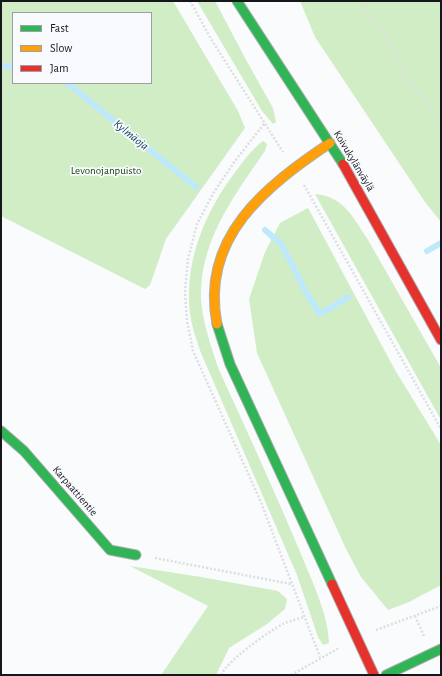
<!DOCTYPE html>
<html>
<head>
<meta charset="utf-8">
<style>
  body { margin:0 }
  #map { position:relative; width:442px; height:676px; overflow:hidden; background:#f9fbfd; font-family:"Alegreya Sans",sans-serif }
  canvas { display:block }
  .frame { position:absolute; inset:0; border:2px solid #15171a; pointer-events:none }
  .legend { position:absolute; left:12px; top:12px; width:140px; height:72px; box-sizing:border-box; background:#f8fafe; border:1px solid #9d9fa3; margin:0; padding:5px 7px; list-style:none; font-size:12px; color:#15171a }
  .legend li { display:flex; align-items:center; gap:8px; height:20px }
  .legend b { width:20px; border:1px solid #9d9fa3 }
</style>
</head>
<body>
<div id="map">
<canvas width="442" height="676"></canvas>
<div class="frame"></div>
<ul class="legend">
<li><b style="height:5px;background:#30b455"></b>Fast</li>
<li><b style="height:5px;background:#ff9f0a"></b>Slow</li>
<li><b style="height:5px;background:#e5322d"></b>Jam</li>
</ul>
</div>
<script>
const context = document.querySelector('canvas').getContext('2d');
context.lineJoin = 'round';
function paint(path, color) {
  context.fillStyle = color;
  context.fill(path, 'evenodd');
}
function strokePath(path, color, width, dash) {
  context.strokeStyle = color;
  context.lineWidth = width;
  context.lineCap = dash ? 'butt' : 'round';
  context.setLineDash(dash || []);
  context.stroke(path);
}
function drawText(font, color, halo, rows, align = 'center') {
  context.font = font + ' "Alegreya Sans",sans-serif';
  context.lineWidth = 3.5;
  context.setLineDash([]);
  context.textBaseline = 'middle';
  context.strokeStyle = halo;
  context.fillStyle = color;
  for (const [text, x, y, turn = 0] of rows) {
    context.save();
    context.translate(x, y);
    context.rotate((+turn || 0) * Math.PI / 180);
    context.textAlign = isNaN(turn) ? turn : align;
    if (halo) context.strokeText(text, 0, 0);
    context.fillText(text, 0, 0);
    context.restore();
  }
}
paint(new Path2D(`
  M 1,1 L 173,1 L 238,111 L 245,128 L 166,239 L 150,285 L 145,289 L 1,216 ZM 13,13 L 151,13 L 151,83 L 13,83 Z
  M 197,1 L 215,1 L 245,58 L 273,108 L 276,122 L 273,124 L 262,111 Z
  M 300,1 L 441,1 L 441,222 L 425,202 L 315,37 Z
  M 263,141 L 267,144 L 265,151 C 236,193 203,236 201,290 C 200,316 211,346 219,370 C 247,431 275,492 301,554 C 312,582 328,613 329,643 L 323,645 L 318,637 L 297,575 L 201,353 C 195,336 189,318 189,300 C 188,254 206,212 233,175 C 242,163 251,150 263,141 Z
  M 315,194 C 344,197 352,216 367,238 L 441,368 L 441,420 Z
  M 308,208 L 395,370 L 441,445 L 441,585 L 409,602 L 388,610 L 361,577 L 346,549 L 257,353 L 249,299 L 265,252 L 280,223 Z
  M 130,566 L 201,577 L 278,591 L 287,599 L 285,609 L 267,624 L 229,648 L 216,675 L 161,675 L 208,606 Z`), '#d0edc5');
strokePath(new Path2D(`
  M 1,66 L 13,67
  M 67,83 L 196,187
  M 265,230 L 282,245 L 307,294 L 320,314 L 348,297
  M 427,251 L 441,243`), '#bee9fc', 6);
const fast = new Path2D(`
  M 237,1 L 343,164
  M 217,324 L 230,364 L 332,584
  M 1,431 L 24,451 L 110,550 L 136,555
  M 386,675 L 441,649`);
const slow = new Path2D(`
  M 217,324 C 200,237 266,186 330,143`);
const jam = new Path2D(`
  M 343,164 L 441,340
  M 332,584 L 374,675`);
strokePath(fast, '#aeb0b2', 11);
strokePath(slow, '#aeb0b2', 11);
strokePath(jam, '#aeb0b2', 11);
strokePath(new Path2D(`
  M 190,1 L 211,39 L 283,152
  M 360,1 L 385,34 L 403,77 L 426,102 L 441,123
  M 264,124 L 235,161 L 214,192 L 197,224 L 188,259 L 185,292 L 187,321 L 193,351 L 260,500 L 320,657
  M 304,185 L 441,429
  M 155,558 L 291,584
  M 415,616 L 424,636
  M 376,630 L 441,606
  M 221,675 C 227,661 269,631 283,624 C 290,621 297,619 304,617
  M 291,675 L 339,648`), '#dededf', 2.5, [2, 2]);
strokePath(fast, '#30b455', 9);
strokePath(slow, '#ff9f0a', 9);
strokePath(jam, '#e5322d', 9);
drawText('11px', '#15171a', '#f8fafe', [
  ["Koivukylänväylä",354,161,59],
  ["Karpaattientie",75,491,49]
]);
drawText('11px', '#163701', '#f8fafe', [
  ["Levonojanpuisto",106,171]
]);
drawText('italic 12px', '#134456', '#f8fafe', [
  ["Kylmäoja",131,135,39]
]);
</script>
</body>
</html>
